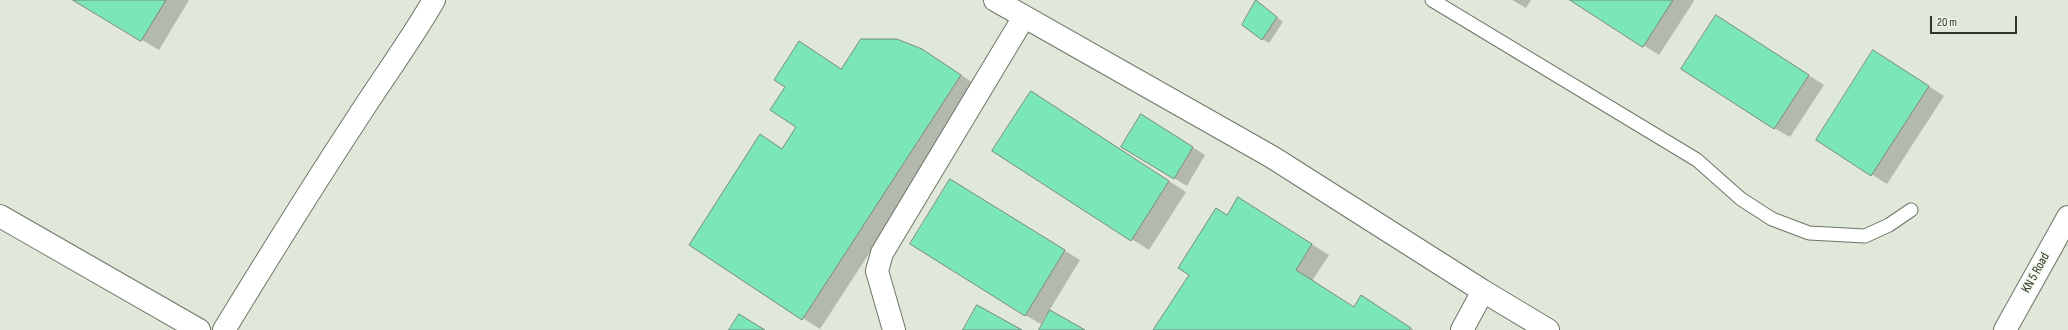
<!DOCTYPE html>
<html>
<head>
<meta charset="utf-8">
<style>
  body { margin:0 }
  #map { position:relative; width:2068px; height:330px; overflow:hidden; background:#e0e9d9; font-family:"Sofia Sans Condensed",sans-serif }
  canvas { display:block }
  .scale { position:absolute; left:1930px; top:16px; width:87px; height:18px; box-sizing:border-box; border:2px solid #31342e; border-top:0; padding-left:5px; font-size:12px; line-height:14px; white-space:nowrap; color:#31342e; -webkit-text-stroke:3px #edf6e7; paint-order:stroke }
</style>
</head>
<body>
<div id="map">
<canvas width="2068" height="330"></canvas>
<div class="scale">20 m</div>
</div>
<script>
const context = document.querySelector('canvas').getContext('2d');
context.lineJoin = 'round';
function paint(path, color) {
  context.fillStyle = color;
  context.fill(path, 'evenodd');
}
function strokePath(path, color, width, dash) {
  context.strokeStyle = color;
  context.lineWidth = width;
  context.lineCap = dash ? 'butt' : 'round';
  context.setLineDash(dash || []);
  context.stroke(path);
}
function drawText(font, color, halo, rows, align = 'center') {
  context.font = font + ' "Sofia Sans Condensed",sans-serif';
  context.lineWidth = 3;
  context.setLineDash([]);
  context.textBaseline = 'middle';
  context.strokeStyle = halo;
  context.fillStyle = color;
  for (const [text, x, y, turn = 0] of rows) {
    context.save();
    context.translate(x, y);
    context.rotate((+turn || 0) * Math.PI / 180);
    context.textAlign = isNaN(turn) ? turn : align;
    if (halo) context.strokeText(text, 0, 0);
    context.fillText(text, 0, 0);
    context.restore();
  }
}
paint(new Path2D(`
  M 75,0 L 189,0 L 159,50 Z
  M 1512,0 L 1531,0 L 1526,8 Z
  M 1572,0 L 1693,0 L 1694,1 L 1659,55 Z
  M 1257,1 L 1283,22 L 1269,43 L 1262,39 Z
  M 1716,16 L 1824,85 L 1790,137 L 1774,128 Z
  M 1874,51 L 1944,96 L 1887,184 L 1817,140 Z
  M 816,53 L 842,70 L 940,61 L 978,86 L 820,329 L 690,245 L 760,136 L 783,149 L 797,127 Z
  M 1048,103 L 1186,192 L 1149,250 L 994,151 Z
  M 1154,123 L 1205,155 L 1187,186 L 1174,178 Z
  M 951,180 L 1080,260 L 1049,311 L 1083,330 L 1040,330 L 1048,316 L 1046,315 L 1041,324 L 1025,315 Z
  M 1239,198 L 1329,255 L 1312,281 L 1354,308 L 1378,307 L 1414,330 L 1154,330 Z`), '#0003');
const building = new Path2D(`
  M 73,0 L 166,0 L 141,41 Z
  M 1256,0 L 1277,17 L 1262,40 L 1242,25 Z
  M 1570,0 L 1673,0 L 1643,47 Z
  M 1716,15 L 1809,75 L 1774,129 L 1681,69 Z
  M 861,39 L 897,39 L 922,49 L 961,75 L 802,320 L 689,245 L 760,134 L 782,149 L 796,127 L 770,110 L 785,87 L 774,80 L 799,41 L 841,69 Z
  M 1873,50 L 1929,86 L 1871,176 L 1816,140 Z
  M 1031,91 L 1169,181 L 1131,241 L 992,151 Z
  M 1141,114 L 1193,147 L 1174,179 L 1121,147 Z
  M 950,179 L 1065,250 L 1025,316 L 910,244 Z
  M 1238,197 L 1312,244 L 1296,270 L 1354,307 L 1361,295 L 1411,328 L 1409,330 L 1153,330 L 1189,275 L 1178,268 L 1216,208 L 1227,215 Z
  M 977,305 L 1022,330 L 963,330 Z
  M 1050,310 L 1085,330 L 1039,330 Z
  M 739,314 L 765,330 L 729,330 Z`);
paint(building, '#7be6b7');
strokePath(building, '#7a8a82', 1);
const lane = new Path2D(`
  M 1432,0 L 1697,160 L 1741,199 L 1772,219 L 1809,233 L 1865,236 L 1889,225 L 1911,210`);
const street = new Path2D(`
  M 995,0 L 1272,157 L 1483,291 L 1548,330
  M 0,216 L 199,330
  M 224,330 C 268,258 312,187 358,117 C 383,78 411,40 434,0
  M 894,330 L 877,271 L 882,253 L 1024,17
  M 1462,330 L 1483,291`);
const secondary = new Path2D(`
  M 2005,330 L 2068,217`);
strokePath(lane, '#6d7568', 15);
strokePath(street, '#6d7568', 24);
strokePath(secondary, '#6d7568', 24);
strokePath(lane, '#fff', 13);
strokePath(street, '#fff', 22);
strokePath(secondary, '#fff', 22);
drawText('13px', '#31342e', '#edf6e7', [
  ["KN 5 Road",2036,273,-61]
]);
</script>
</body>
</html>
